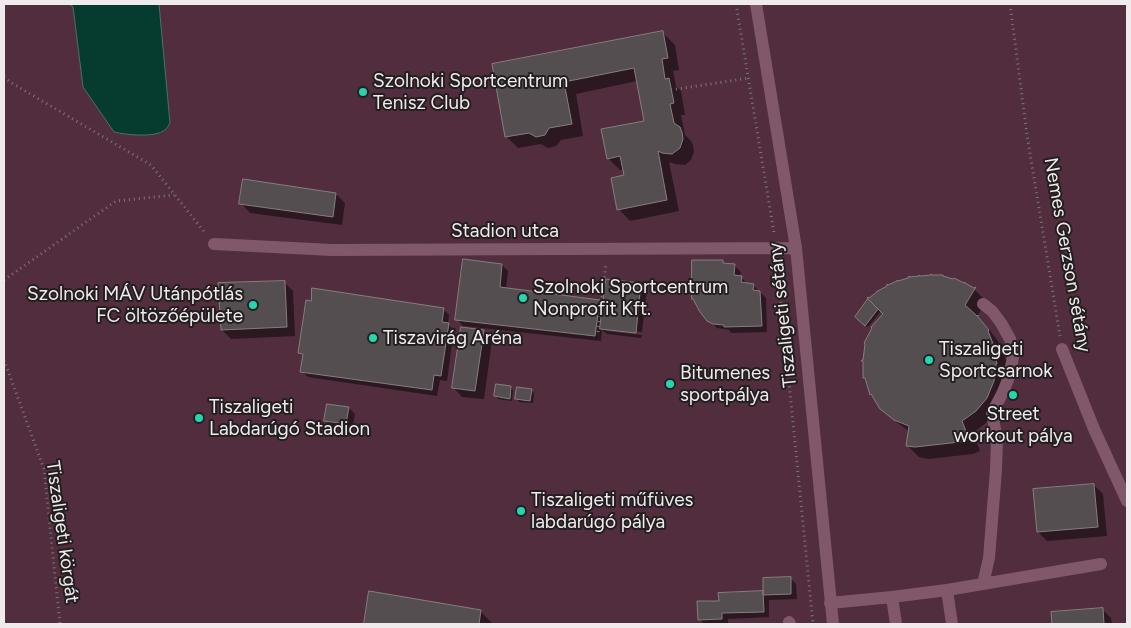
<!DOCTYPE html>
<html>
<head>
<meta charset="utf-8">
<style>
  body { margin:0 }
  #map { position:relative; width:1131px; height:628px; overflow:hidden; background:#231e20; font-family:Figtree,sans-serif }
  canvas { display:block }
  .frame { position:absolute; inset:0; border:5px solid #efebec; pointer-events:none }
</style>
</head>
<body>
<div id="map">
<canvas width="1131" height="628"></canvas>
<div class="frame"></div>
</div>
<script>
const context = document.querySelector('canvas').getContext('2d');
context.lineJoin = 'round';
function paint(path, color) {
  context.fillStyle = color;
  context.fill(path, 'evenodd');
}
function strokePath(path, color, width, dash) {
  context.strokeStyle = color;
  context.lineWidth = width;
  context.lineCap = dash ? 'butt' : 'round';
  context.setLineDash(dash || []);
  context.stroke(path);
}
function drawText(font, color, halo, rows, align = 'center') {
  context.font = font + ' Figtree,sans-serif';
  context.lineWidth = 4;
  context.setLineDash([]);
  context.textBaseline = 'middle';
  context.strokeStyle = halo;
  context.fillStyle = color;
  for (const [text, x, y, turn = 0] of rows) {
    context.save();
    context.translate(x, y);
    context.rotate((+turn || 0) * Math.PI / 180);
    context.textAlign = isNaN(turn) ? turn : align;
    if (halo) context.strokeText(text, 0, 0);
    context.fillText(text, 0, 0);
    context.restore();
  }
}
paint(new Path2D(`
  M 4,4 L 1127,4 L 1127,624 L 4,624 Z`), '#512d3e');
const water = new Path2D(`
  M 69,4 L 159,4 L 170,123 C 169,125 167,128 165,130 C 155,138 127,135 114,132 L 83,87 L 73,7 Z`);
paint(water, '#063c2f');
strokePath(water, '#4c7068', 1);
paint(new Path2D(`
  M 663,33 L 675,45 L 679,70 L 673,71 L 676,86 L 681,91 L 685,115 L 681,115 L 685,135 L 691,141 L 693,145 L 694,152 L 691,160 L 685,165 L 675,164 L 669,162 L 679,211 L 630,221 L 619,209 L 625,176 L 624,169 L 620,170 L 608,158 L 645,122 L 637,81 L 576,94 L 583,136 L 561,140 L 556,146 L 548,148 L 541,144 L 518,148 L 506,136 L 493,65 Z
  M 336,194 L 345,203 L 342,225 L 250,213 L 241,203 Z
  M 722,261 L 725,264 L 735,266 L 741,272 L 740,277 L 747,283 L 753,285 L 766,298 L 767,332 L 731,333 L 729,330 L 717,328 L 703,314 Z
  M 502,265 L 508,271 L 506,289 L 599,301 L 604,306 L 641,284 L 647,290 L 642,332 L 606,328 L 606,331 L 642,335 L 641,338 L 607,334 L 602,330 L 601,341 L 463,326 L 457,319 Z
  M 284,282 L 293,291 L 295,336 L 231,339 L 222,330 Z
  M 974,289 L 986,301 L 977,317 L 989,329 L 999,343 L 1006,360 L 1007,376 L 987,422 L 973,433 L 980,451 L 973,454 L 928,459 L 919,457 L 907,445 L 910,432 L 894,420 L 885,314 L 881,311 L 868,327 L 859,320 L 874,303 Z
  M 443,309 L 449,315 L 448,324 L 454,330 L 447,381 L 440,380 L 437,396 L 308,377 L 302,371 L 304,357 L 300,353 Z
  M 483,331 L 492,340 L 484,399 L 462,397 L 453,387 Z
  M 510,387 L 513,390 L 512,401 L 498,399 L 496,396 Z
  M 531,390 L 534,393 L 533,403 L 519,402 L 517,399 Z
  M 349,408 L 355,414 L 352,429 L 331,426 L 325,420 Z
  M 1094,485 L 1103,494 L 1107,536 L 1047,541 L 1038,532 Z
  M 790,578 L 796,584 L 797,599 L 769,600 L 769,617 L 728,619 L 728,624 L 704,624 L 699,619 L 720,602 L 764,592 Z
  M 370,593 L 480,611 L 492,623 L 492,624 L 365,624 Z
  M 1102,609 L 1111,618 L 1112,624 L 1053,624 L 1052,613 Z`), '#0007');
const building = new Path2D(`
  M 663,31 L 668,58 L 662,59 L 665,79 L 669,78 L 674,103 L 670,104 L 674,123 L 680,127 L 682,132 L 683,139 L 680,148 L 672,154 L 662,153 L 658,151 L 667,200 L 617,210 L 611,178 L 624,175 L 620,156 L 607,159 L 601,129 L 644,121 L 634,68 L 564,82 L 572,124 L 549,128 L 545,135 L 536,137 L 529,133 L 505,137 L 492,64 Z
  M 243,179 L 336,193 L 333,217 L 239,204 Z
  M 463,259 L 502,264 L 500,287 L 600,300 L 595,336 L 455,320 Z
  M 692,260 L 723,260 L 723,263 L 735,264 L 734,275 L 742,276 L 741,282 L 754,284 L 753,290 L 760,291 L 762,326 L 724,327 L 724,325 L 713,324 L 707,321 L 700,312 L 693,299 L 692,299 Z
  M 931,274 L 932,275 L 943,275 L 943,276 L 953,279 L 954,278 L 964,283 L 965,282 L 965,283 L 974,288 L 976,287 L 965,305 L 977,316 L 978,315 L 978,317 L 989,330 L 988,331 L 994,346 L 995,347 L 994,347 L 997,364 L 996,364 L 994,381 L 987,398 L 976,411 L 962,421 L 969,439 L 960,442 L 915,447 L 906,446 L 909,426 L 894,420 L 880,409 L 871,394 L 870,395 L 865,378 L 863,378 L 863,361 L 861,361 L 862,360 L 863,360 L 865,344 L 864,343 L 872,328 L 871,327 L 883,314 L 867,298 L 868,297 L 869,298 L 877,292 L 877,291 L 878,291 L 887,286 L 887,284 L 888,285 L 897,281 L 897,280 L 898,281 L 908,278 L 908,277 L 909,276 L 909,277 L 919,276 L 919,275 L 921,276 L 931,275 Z
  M 606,279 L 641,283 L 636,333 L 600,329 Z
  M 285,281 L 287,327 L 221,330 L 218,283 Z
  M 312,288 L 444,308 L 442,322 L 449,323 L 441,376 L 434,375 L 432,390 L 300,372 L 303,354 L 298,353 L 306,300 L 311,301 Z
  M 868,299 L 878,309 L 865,326 L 855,317 Z
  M 461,327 L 484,330 L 475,391 L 452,388 Z
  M 496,384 L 511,386 L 510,399 L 494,396 Z
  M 517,387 L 532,389 L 530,401 L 515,399 Z
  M 327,404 L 349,407 L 346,424 L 324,421 Z
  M 1094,484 L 1098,527 L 1037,532 L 1033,489 Z
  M 791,577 L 791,594 L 763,595 L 763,578 Z
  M 369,591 L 481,610 L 479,624 L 364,624 Z
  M 763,591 L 764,612 L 722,613 L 722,619 L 698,620 L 697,601 L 719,601 L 718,593 Z
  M 1103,608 L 1104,624 L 1052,624 L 1051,612 Z`);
paint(building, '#544e51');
strokePath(building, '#857e81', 1);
strokePath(new Path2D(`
  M 736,4 L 774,233
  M 1010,4 L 1027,135 L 1060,336
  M 4,77 L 10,82 L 151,165 L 206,234
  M 671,90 L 749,78
  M 777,262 L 813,624
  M 4,280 L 116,201 L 174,195
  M 598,332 L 606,263
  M 4,360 L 44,469 L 60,624`), '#7b7778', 3, [1, 4]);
strokePath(new Path2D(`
  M 756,4 L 796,248 L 833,624
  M 214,244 L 332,250 L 796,248
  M 1062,349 L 1094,429 L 1127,501
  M 983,584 L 989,558 L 996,470 L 997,440 L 992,413 L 1003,392 L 1009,377 L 1013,357 L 1010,339 L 1001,323 L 992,311 L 983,304
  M 947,590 L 1101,564
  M 892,597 L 947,590 L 952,624
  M 830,603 L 892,597 L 896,624
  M 789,622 L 790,624`), '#81586a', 12);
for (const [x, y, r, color] of [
  [363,92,5,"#25d5ae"],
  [523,298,5,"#25d5ae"],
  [253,305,5,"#25d5ae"],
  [373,338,5,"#25d5ae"],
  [929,360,5,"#25d5ae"],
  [670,384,5,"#25d5ae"],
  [1013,395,5,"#25d5ae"],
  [199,418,5,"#25d5ae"],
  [521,511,5,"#25d5ae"]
]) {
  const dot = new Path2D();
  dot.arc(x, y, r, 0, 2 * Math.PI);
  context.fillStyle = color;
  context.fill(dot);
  strokePath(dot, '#231e20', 2);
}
drawText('19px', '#efebec', '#231e20', [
  ["Szolnoki Sportcentrum",373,81],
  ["Tenisz Club",373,103],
  ["Szolnoki Sportcentrum",533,287],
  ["Nonprofit Kft.",533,309],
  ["Szolnoki MÁV Utánpótlás",243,294,"right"],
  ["FC öltözőépülete",243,316,"right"],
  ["Tiszavirág Aréna",383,338],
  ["Tiszaligeti",939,349],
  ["Sportcsarnok",939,371],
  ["Bitumenes",680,373],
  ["sportpálya",680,395],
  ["Tiszaligeti",209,407],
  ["Labdarúgó Stadion",209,429],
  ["Street",1013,414,"center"],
  ["workout pálya",1013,436,"center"],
  ["Tiszaligeti műfüves",531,500],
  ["labdarúgó pálya",531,522]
], 'left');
drawText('19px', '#efebec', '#231e20', [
  ["Stadion utca",505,231],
  ["Nemes Gerzson sétány",1067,255,80],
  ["Tiszaligeti sétány",783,315,-96],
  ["Tiszaligeti körgát",62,532,82]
]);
</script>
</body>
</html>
